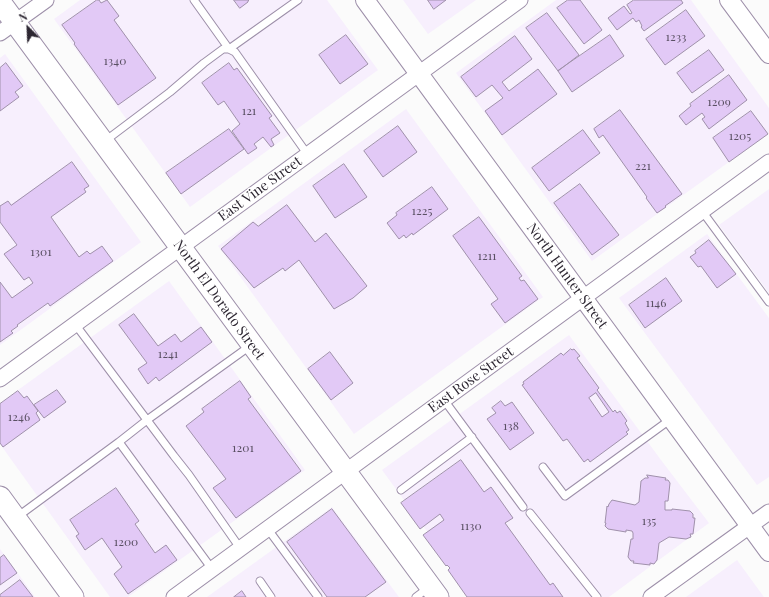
<!DOCTYPE html>
<html>
<head>
<meta charset="utf-8">
<style>
  body { margin:0 }
  #map { position:relative; width:769px; height:597px; overflow:hidden; background:#fbfbfb; font-family:"Playfair Display",serif }
  canvas { display:block }
  .north { position:absolute; left:8px; top:8px; width:40px; height:40px; -webkit-text-stroke:3px #fff; paint-order:stroke; rotate:336deg; font-size:11px; font-weight:700; line-height:16px; text-align:center; color:#2d2732 }
  .north::after { content:''; display:block; margin:auto; width:14px; height:18px; background:#2d2732; clip-path:polygon(50% 0,100% 100%,50% 72%,0 100%) }
</style>
</head>
<body>
<div id="map">
<canvas width="769" height="597"></canvas>
<div class="north">N</div>
</div>
<script>
const context = document.querySelector('canvas').getContext('2d');
context.lineJoin = 'round';
function paint(path, color) {
  context.fillStyle = color;
  context.fill(path, 'evenodd');
}
function strokePath(path, color, width, dash) {
  context.strokeStyle = color;
  context.lineWidth = width;
  context.lineCap = dash ? 'butt' : 'round';
  context.setLineDash(dash || []);
  context.stroke(path);
}
function drawText(font, color, halo, rows, align = 'center') {
  context.font = font + ' "Playfair Display",serif';
  context.lineWidth = 3;
  context.setLineDash([]);
  context.textBaseline = 'middle';
  context.strokeStyle = halo;
  context.fillStyle = color;
  for (const [text, x, y, turn = 0] of rows) {
    context.save();
    context.translate(x, y);
    context.rotate((+turn || 0) * Math.PI / 180);
    context.textAlign = isNaN(turn) ? turn : align;
    if (halo) context.strokeText(text, 0, 0);
    context.fillText(text, 0, 0);
    context.restore();
  }
}
paint(new Path2D(`
  M 80,0 L 327,0 L 378,70 L 190,207 L 54,19 Z
  M 403,0 L 476,0 L 428,34 Z
  M 556,0 L 691,0 L 769,108 L 769,133 L 592,261 L 456,73 Z
  M 5,54 L 141,242 L 0,345 L 0,58 Z
  M 406,109 L 543,297 L 354,434 L 218,246 Z
  M 769,189 L 769,293 L 719,225 Z
  M 707,234 L 769,318 L 769,477 L 757,485 L 619,298 Z
  M 169,281 L 305,470 L 128,597 L 110,597 L 0,444 L 0,403 Z
  M 569,335 L 661,460 L 709,523 L 609,597 L 475,597 L 382,470 Z
  M 332,507 L 399,597 L 207,597 Z
  M 0,549 L 22,579 L 35,597 L 0,597 Z
  M 737,560 L 764,597 L 686,597 Z`), '#f7effd');
const building = new Path2D(`
  M 97,0 L 99,0 L 101,3 L 107,0 L 119,16 L 114,20 L 156,78 L 118,105 L 74,44 L 75,43 L 62,25 Z
  M 234,0 L 249,0 L 248,1 L 248,2 L 240,8 Z
  M 428,0 L 446,0 L 434,9 Z
  M 568,0 L 580,0 L 602,30 L 584,44 L 557,8 Z
  M 634,0 L 681,0 L 683,3 L 644,31 L 641,27 L 642,26 L 639,20 L 636,22 L 633,18 L 617,30 L 608,18 L 624,6 L 630,14 L 632,13 L 627,5 Z
  M 686,10 L 705,36 L 665,65 L 646,39 Z
  M 547,13 L 579,55 L 558,71 L 526,28 Z
  M 346,35 L 368,64 L 340,84 L 319,55 Z
  M 610,35 L 624,56 L 572,92 L 558,71 Z
  M 515,36 L 532,59 L 502,82 L 509,91 L 538,69 L 557,94 L 502,135 L 485,111 L 503,98 L 492,85 L 476,97 L 461,77 Z
  M 709,50 L 724,70 L 692,93 L 677,73 Z
  M 6,63 L 23,86 L 15,92 L 19,97 L 0,111 L 0,68 Z
  M 229,63 L 234,70 L 237,68 L 272,116 L 269,118 L 280,133 L 271,139 L 274,145 L 271,147 L 263,137 L 254,144 L 257,148 L 248,154 L 232,131 L 240,124 L 224,101 L 218,105 L 202,83 Z
  M 729,75 L 747,100 L 709,129 L 702,119 L 705,117 L 702,113 L 686,125 L 679,116 L 691,106 L 690,104 Z
  M 620,110 L 682,194 L 665,206 L 666,207 L 657,213 L 646,198 L 647,197 L 603,135 L 599,138 L 594,129 Z
  M 751,111 L 768,134 L 729,162 L 713,138 Z
  M 398,126 L 417,152 L 383,177 L 364,151 Z
  M 229,129 L 244,149 L 181,194 L 166,173 Z
  M 583,130 L 600,153 L 549,191 L 532,168 Z
  M 72,162 L 89,186 L 84,189 L 86,192 L 51,217 L 79,257 L 87,251 L 90,254 L 102,246 L 113,261 L 50,306 L 48,303 L 17,325 L 18,326 L 11,331 L 13,333 L 0,342 L 0,282 L 12,298 L 33,283 L 29,277 L 24,280 L 4,254 L 17,245 L 0,222 L 0,206 L 8,201 L 11,205 Z
  M 344,164 L 367,197 L 335,218 L 313,186 Z
  M 580,184 L 619,235 L 592,255 L 554,203 Z
  M 432,187 L 448,209 L 413,235 L 412,233 L 406,238 L 404,235 L 399,239 L 387,223 L 397,215 L 396,213 Z
  M 287,205 L 315,242 L 326,233 L 367,286 L 353,298 L 334,309 L 299,260 L 285,271 L 283,268 L 254,288 L 221,249 L 253,222 L 258,226 Z
  M 479,217 L 522,276 L 519,278 L 521,281 L 524,280 L 538,299 L 505,323 L 491,304 L 498,299 L 453,236 Z
  M 709,240 L 736,274 L 717,288 L 701,266 L 698,267 L 690,257 L 696,253 L 695,251 Z
  M 666,278 L 682,301 L 645,328 L 629,305 Z
  M 134,314 L 158,346 L 175,334 L 181,342 L 201,327 L 212,342 L 159,381 L 156,377 L 148,384 L 138,369 L 147,363 L 119,325 Z
  M 571,349 L 572,350 L 574,349 L 580,356 L 577,358 L 599,388 L 597,390 L 613,412 L 615,410 L 617,413 L 620,411 L 627,421 L 625,423 L 629,430 L 626,432 L 628,434 L 590,462 L 588,459 L 584,462 L 567,439 L 563,441 L 522,385 L 524,384 L 523,382 L 561,353 L 563,355 ZM 596,393 L 609,412 L 602,417 L 589,398 Z
  M 330,352 L 353,383 L 331,400 L 308,369 Z
  M 240,381 L 251,397 L 248,399 L 301,471 L 236,518 L 213,488 L 226,479 L 186,426 L 204,412 L 202,409 Z
  M 57,390 L 66,402 L 44,418 L 34,405 Z
  M 18,391 L 24,398 L 27,396 L 38,411 L 36,413 L 40,420 L 3,447 L 0,443 L 0,404 Z
  M 501,401 L 505,406 L 512,402 L 534,433 L 510,450 L 487,419 L 496,413 L 492,408 Z
  M 461,460 L 484,492 L 491,487 L 513,518 L 505,523 L 550,585 L 553,583 L 563,597 L 467,597 L 448,570 L 450,568 L 447,565 L 446,566 L 423,535 L 444,520 L 440,514 L 420,529 L 401,503 Z
  M 647,475 L 666,478 L 665,480 L 668,480 L 670,483 L 668,501 L 665,501 L 665,510 L 672,510 L 672,509 L 690,511 L 693,514 L 693,518 L 695,518 L 693,534 L 690,534 L 691,537 L 686,539 L 669,537 L 659,543 L 657,560 L 654,564 L 650,563 L 650,565 L 633,563 L 634,561 L 631,561 L 628,557 L 631,539 L 633,539 L 633,533 L 632,531 L 626,530 L 626,532 L 608,529 L 605,526 L 606,523 L 605,523 L 607,506 L 608,507 L 609,504 L 612,500 L 635,505 L 639,502 L 641,481 L 645,478 L 648,478 Z
  M 116,488 L 139,521 L 135,524 L 155,553 L 166,545 L 177,560 L 128,594 L 114,574 L 122,567 L 102,538 L 85,550 L 76,536 L 79,534 L 70,520 Z
  M 332,509 L 386,582 L 365,597 L 327,597 L 287,542 Z
  M 4,555 L 17,573 L 0,585 L 0,558 Z
  M 20,580 L 33,597 L 0,597 L 0,595 Z
  M 242,591 L 246,597 L 234,597 Z`);
paint(building, '#e2c9f6');
strokePath(building, '#a091ab', 1);
const service = new Path2D(`
  M 194,0 L 229,49 L 235,52 L 308,155
  M 105,141 L 170,92 L 204,63 L 223,49 L 229,49 L 298,0
  M 702,211 L 769,302
  M 75,324 L 174,456 L 189,475 L 240,548
  M 444,400 L 523,507
  M 119,442 L 147,420 L 250,346
  M 543,467 L 565,496 L 671,419
  M 401,490 L 472,437
  M 530,513 L 597,597
  M 17,517 L 119,442 L 212,569
  M 267,528 L 318,597
  M 260,581 L 271,597
  M 416,597 L 428,588`);
const minor = new Path2D(`
  M 0,33 L 46,0
  M 0,379 L 520,0
  M 174,597 L 769,162
  M 651,597 L 769,512`);
const tertiary = new Path2D(`
  M 365,0 L 769,552
  M 729,0 L 769,54`);
const secondary = new Path2D(`
  M 0,2 L 438,597
  M 0,497 L 73,597`);
strokePath(service, '#9d8fa9', 9);
strokePath(minor, '#9d8fa9', 17);
strokePath(tertiary, '#9d8fa9', 20);
strokePath(secondary, '#9d8fa9', 23);
strokePath(service, '#fff', 7);
strokePath(minor, '#fff', 15);
strokePath(tertiary, '#fff', 18);
strokePath(secondary, '#fff', 21);
drawText('12px', '#5a5063', null, [
  ["1233",676,37],
  ["1340",115,61],
  ["1209",719,102],
  ["121",249,111],
  ["1205",740,136],
  ["221",643,166],
  ["1225",422,211],
  ["1301",41,252],
  ["1211",487,256],
  ["1146",656,303],
  ["1241",168,354],
  ["1246",19,417],
  ["138",511,426],
  ["1201",243,448],
  ["135",649,521],
  ["1130",471,526],
  ["1200",126,542]
]);
drawText('14px', '#2d2732', '#fff', [
  ["East Vine Street",260,189,-36],
  ["North Hunter Street",567,276,54],
  ["North El Dorado Street",219,300,54],
  ["East Rose Street",471,380,-36]
]);
</script>
</body>
</html>
